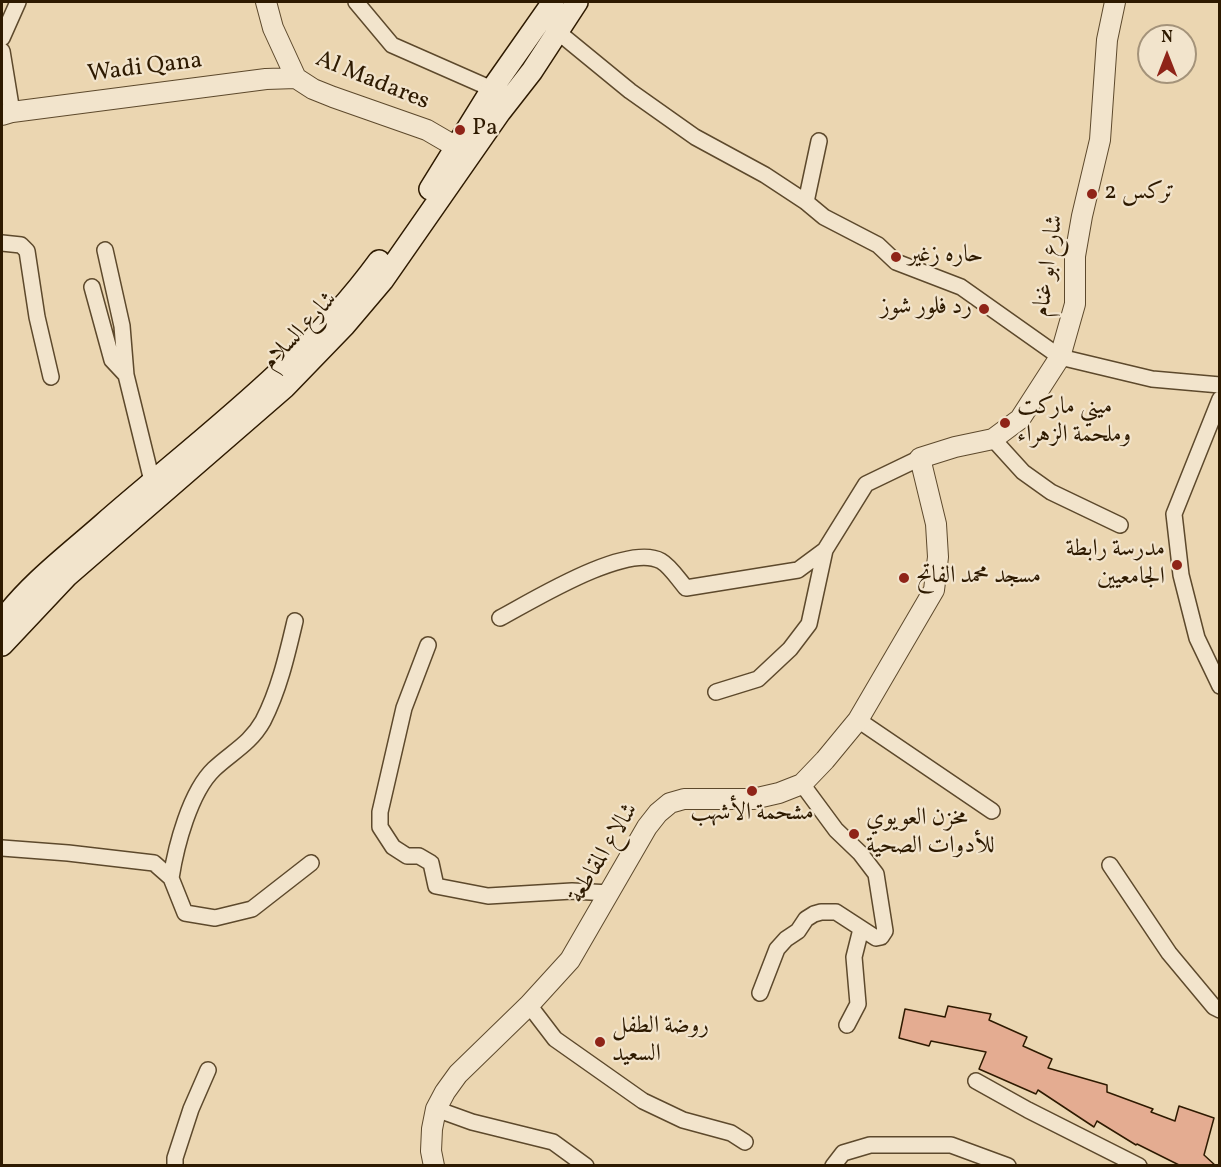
<!DOCTYPE html>
<html>
<head>
<meta charset="utf-8">
<style>
  body { margin:0 }
  #map { position:relative; width:1221px; height:1167px; overflow:hidden; background:#ebd6b1; font-family:Vollkorn,serif }
  canvas { display:block }
  .frame { position:absolute; inset:0; border:3px solid #2e1a00; pointer-events:none }
  .north { position:absolute; left:1137px; top:24px; width:60px; height:60px; box-sizing:border-box; background:#f2e4cc; border:2px solid #a4937a; border-radius:50%; rotate:0deg; font-size:16px; font-weight:700; line-height:24px; text-align:center; color:#2e1a00 }
  .north::after { content:''; display:block; margin:auto; width:21px; height:27px; background:#8f2418; clip-path:polygon(50% 0,100% 100%,50% 72%,0 100%) }
</style>
</head>
<body>
<div id="map">
<canvas width="1221" height="1167"></canvas>
<div class="frame"></div>
<div class="north">N</div>
</div>
<script>
const context = document.querySelector('canvas').getContext('2d');
context.lineJoin = 'round';
function paint(path, color) {
  context.fillStyle = color;
  context.fill(path, 'evenodd');
}
function strokePath(path, color, width, dash) {
  context.strokeStyle = color;
  context.lineWidth = width;
  context.lineCap = dash ? 'butt' : 'round';
  context.setLineDash(dash || []);
  context.stroke(path);
}
function drawText(font, color, halo, rows, align = 'center') {
  context.font = font + ' Vollkorn,Amiri,serif';
  context.lineWidth = 4.5;
  context.setLineDash([]);
  context.textBaseline = 'middle';
  context.strokeStyle = halo;
  context.fillStyle = color;
  for (const [text, x, y, turn = 0] of rows) {
    context.save();
    context.translate(x, y);
    context.rotate((+turn || 0) * Math.PI / 180);
    context.textAlign = isNaN(turn) ? turn : align;
    if (halo) context.strokeText(text, 0, 0);
    context.fillText(text, 0, 0);
    context.restore();
  }
}
const building = new Path2D(`
  M 948,1006 L 991,1014 L 989,1020 L 1027,1037 L 1023,1046 L 1052,1059 L 1048,1068 L 1107,1085 L 1107,1092 L 1153,1109 L 1151,1112 L 1175,1121 L 1179,1106 L 1214,1118 L 1204,1155 L 1216,1166 L 1181,1166 L 1137,1144 L 1136,1145 L 1097,1121 L 1094,1127 L 1038,1090 L 1036,1094 L 979,1069 L 986,1052 L 931,1041 L 929,1046 L 899,1038 L 905,1009 L 945,1017 Z`);
paint(building, '#e4ac91');
strokePath(building, '#2e1a00', 1.5);
const minor = new Path2D(`
  M 356,2 L 392,45 L 492,89
  M 558,32 L 630,91 L 695,137 L 765,175 L 806,202 L 824,217 L 878,245 L 896,262 L 961,287 L 1060,357 L 1152,379 L 1220,385
  M 2,38 L 18,2
  M 2,51 L 12,112
  M 806,202 L 819,141
  M 2,243 L 21,245 L 27,251 L 37,317 L 51,377
  M 105,250 L 122,326 L 126,375 L 152,481
  M 92,287 L 112,360 L 126,375
  M 1220,399 L 1174,514 L 1181,575 L 1197,638 L 1220,686
  M 993,439 L 1023,472 L 1051,492 L 1120,525
  M 500,618 C 532,601 627,542 661,561 C 670,566 679,580 686,588 L 798,570 L 825,550 L 866,484 L 920,458
  M 428,645 L 404,708 L 380,812 L 380,827 L 393,847 L 407,856 L 419,856 L 431,863 L 436,886 L 488,896 L 572,891 L 610,893
  M 716,692 L 758,679 L 790,649 L 809,624 L 825,550
  M 858,720 L 992,811
  M 2,848 L 68,853 L 154,863 L 171,878 L 185,913 L 215,918 L 252,909 L 311,863
  M 1110,865 L 1169,953 L 1214,1007 L 1220,1010
  M 171,878 C 176,846 190,792 214,769 C 232,752 250,744 263,721 C 279,690 287,655 295,621
  M 760,993 L 777,949 L 786,939 L 798,931 L 806,919 L 814,914 L 821,912 L 836,912 L 876,938 L 881,937 L 885,931 L 876,874 L 860,853 L 836,830 L 802,784
  M 529,1005 L 555,1039 L 643,1101 L 683,1120 L 731,1133 L 745,1142
  M 847,1025 L 858,1004 L 854,957 L 861,929
  M 976,1081 L 1028,1110 L 1139,1166
  M 436,1109 L 472,1122 L 553,1142 L 586,1166
  M 175,1166 L 175,1158 L 191,1109 L 208,1070
  M 833,1166 L 843,1153 L 870,1145 L 951,1145 L 1008,1166`);
const tertiary = new Path2D(`
  M 266,2 L 273,28 L 296,78 L 313,89 L 333,97 L 427,130 L 470,155
  M 2,115 L 12,112 L 266,79 L 296,78
  M 434,1166 L 431,1151 L 432,1129 L 436,1109 L 445,1092 L 458,1074 L 529,1005 L 570,960 L 647,827 L 658,813 L 670,803 L 684,799 L 753,799 L 779,793 L 802,784 L 825,760 L 858,720 L 934,590 L 938,557 L 936,524 L 920,458 L 955,447 L 993,439 L 1020,419 L 1060,357 L 1075,304 L 1075,256 L 1082,216 L 1100,140 L 1107,40 L 1115,2`);
const secondary = new Path2D(`
  M 430,189 L 492,89 L 553,2
  M 2,621 C 29,584 69,554 103,524 C 198,441 304,364 379,261
  M 2,645 L 67,576 L 285,387 L 344,326 L 383,280 L 500,112 L 532,71 L 577,2`);
strokePath(minor, '#5d492c', 18);
strokePath(tertiary, '#5d492c', 22);
strokePath(secondary, '#2e1a00', 24);
strokePath(minor, '#f2e4cc', 15);
strokePath(tertiary, '#f2e4cc', 20);
strokePath(secondary, '#f2e4cc', 21);
for (const [x, y, r, color] of [
  [460,130,6,"#8f2418"],
  [1092,194,6,"#8f2418"],
  [896,257,6,"#8f2418"],
  [984,309,6,"#8f2418"],
  [1005,423,6,"#8f2418"],
  [1177,565,6,"#8f2418"],
  [904,578,6,"#8f2418"],
  [752,791,6,"#8f2418"],
  [854,834,6,"#8f2418"],
  [600,1042,6,"#8f2418"]
]) {
  const dot = new Path2D();
  dot.arc(x, y, r, 0, 2 * Math.PI);
  context.fillStyle = color;
  context.fill(dot);
  strokePath(dot, '#f2e4cc', 2);
}
drawText('24px', '#2e1a00', '#f2e4cc', [
  ["Wadi Qana",145,69,-7],
  ["Al Madares",372,82,22],
  ["شارع ابو غنام",1050,266,-82],
  ["شارع السلام",301,332,-47],
  ["شالاع المقاطعة",605,854,-59]
]);
drawText('24px', '#2e1a00', '#f2e4cc', [
  ["Pa",472,130],
  ["تركس 2",1104,194],
  ["حاره زغير",908,257],
  ["رد فلور شوز",972,309,"right"],
  ["ميني ماركت",1017,409],
  ["وملحمة الزهراء",1017,437],
  ["مدرسة رابطة",1165,551,"right"],
  ["الجامعيين",1165,579,"right"],
  ["مسجد محمد الفاتح",916,578],
  ["مشحمة الأشهب",752,815,"center"],
  ["مخزن العويوي",866,820],
  ["للأدوات الصحية",866,848],
  ["روضة الطفل",612,1028],
  ["السعيد",612,1056]
], 'left');
</script>
</body>
</html>
